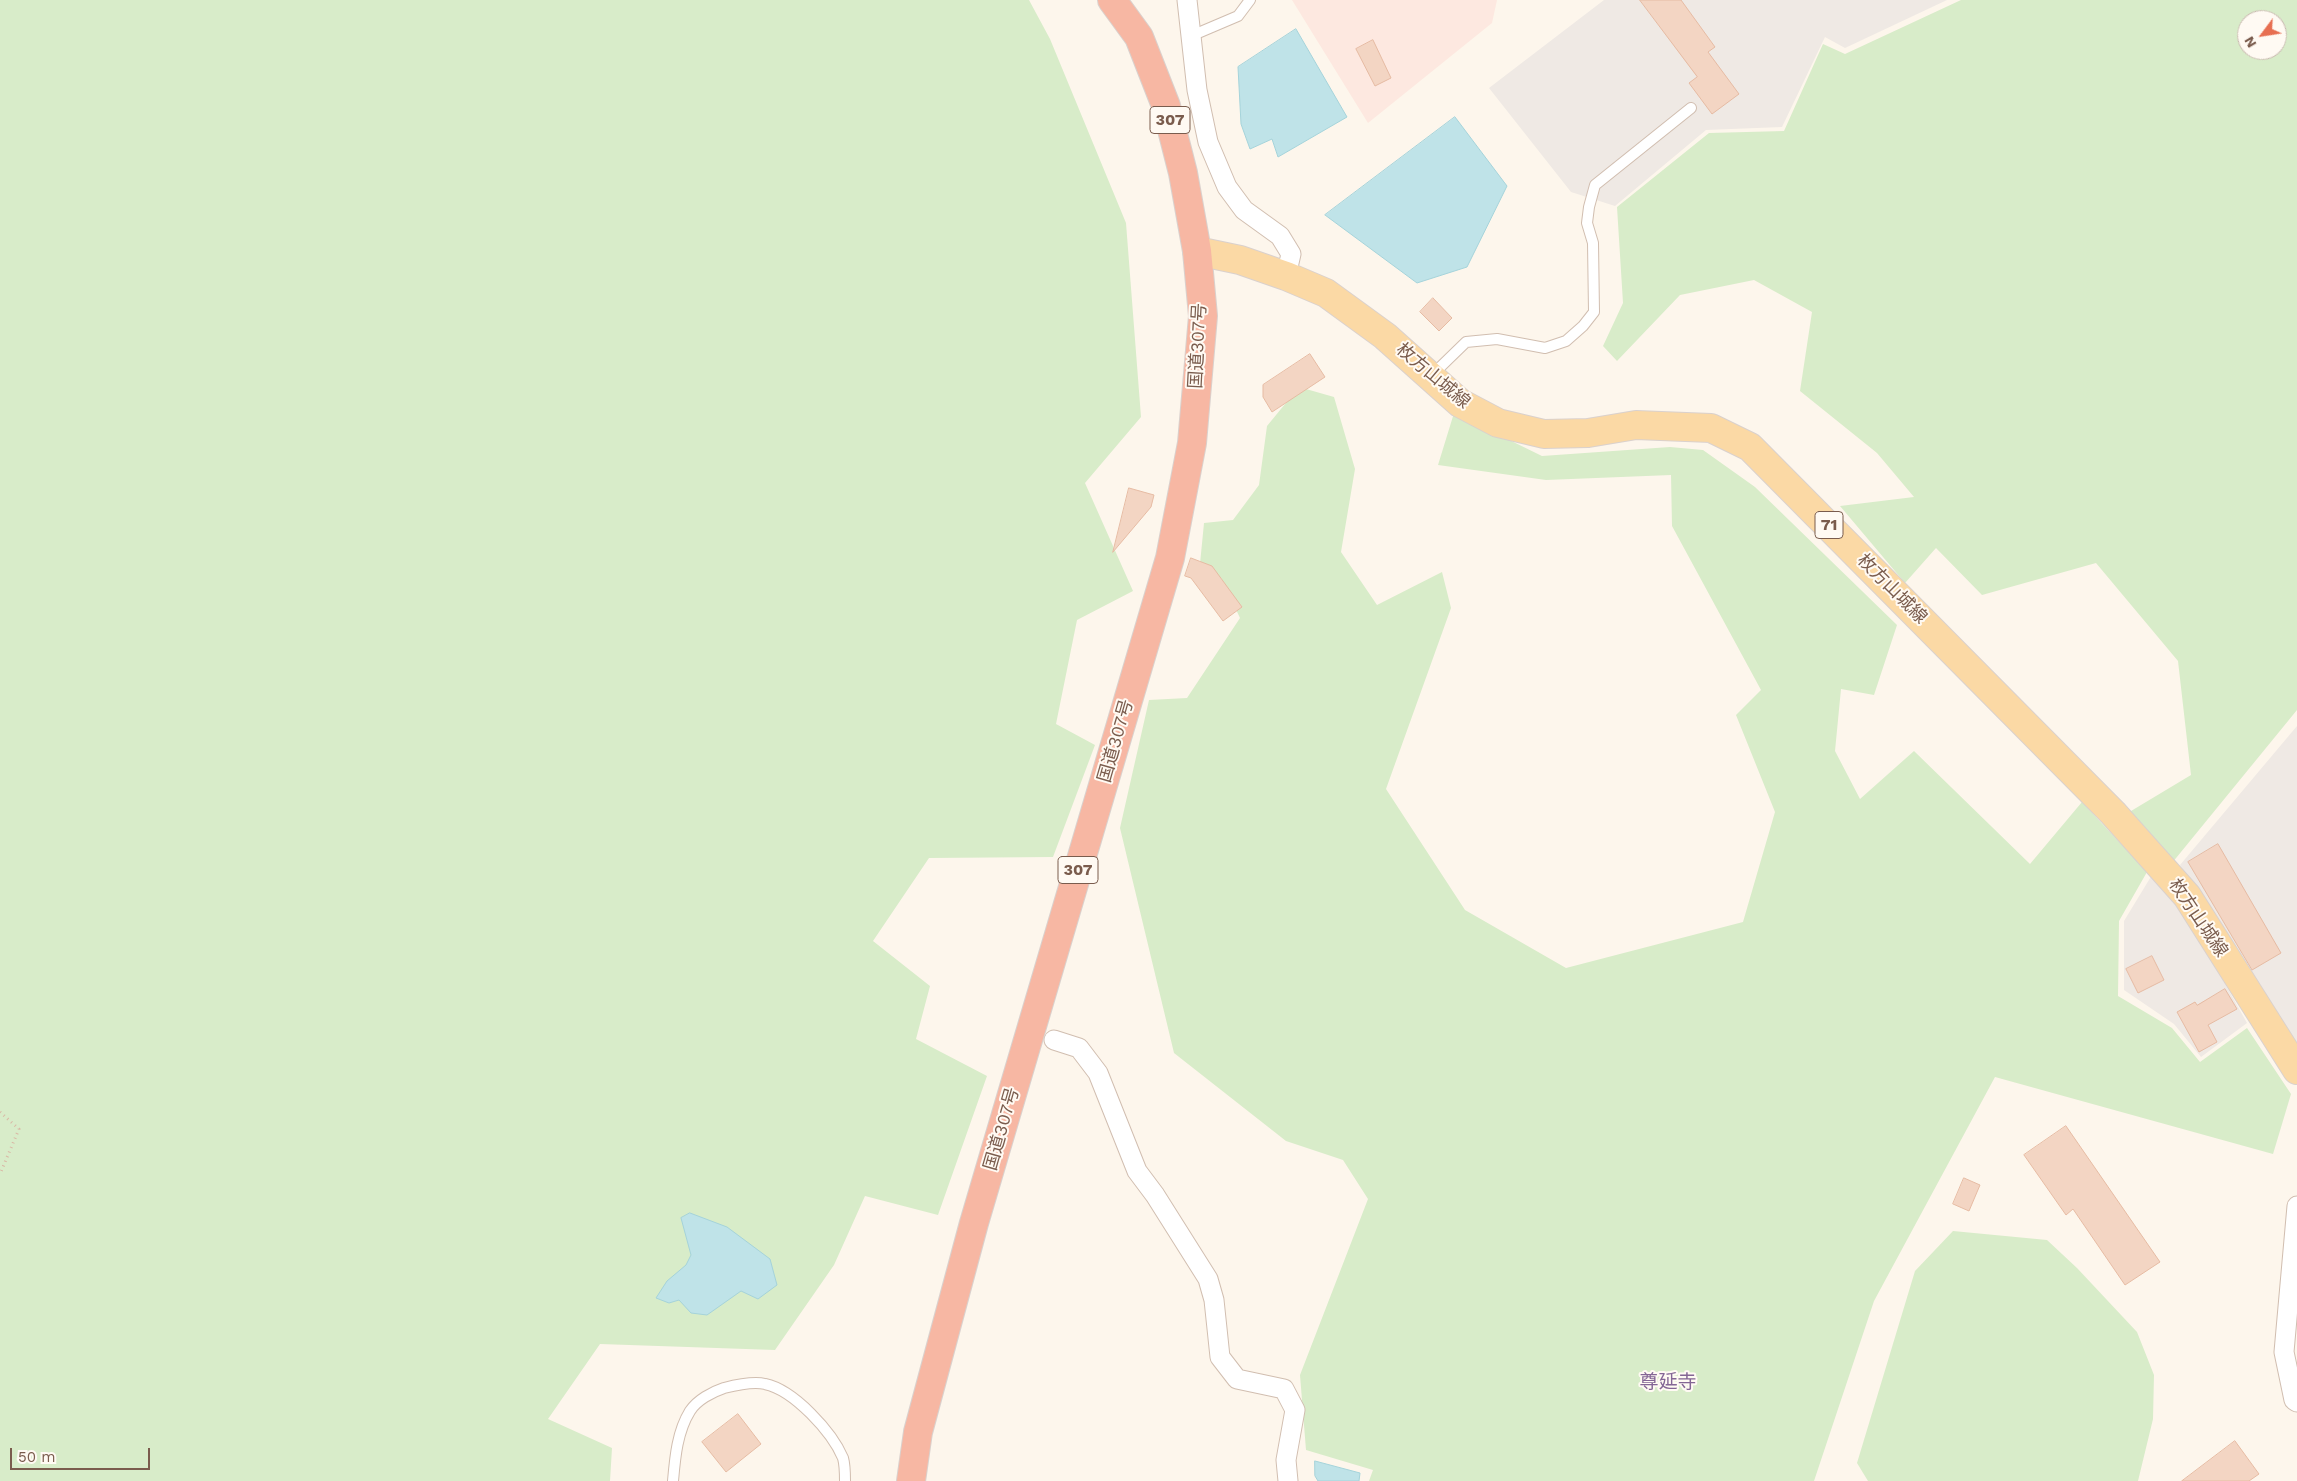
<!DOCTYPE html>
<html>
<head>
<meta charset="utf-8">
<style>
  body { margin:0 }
  #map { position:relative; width:2297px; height:1481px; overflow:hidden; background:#fdf6ec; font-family:"Work Sans",sans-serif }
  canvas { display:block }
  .north { position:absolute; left:2237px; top:10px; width:50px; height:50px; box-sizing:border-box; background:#fffaf3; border:1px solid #cabbb1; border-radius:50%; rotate:239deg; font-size:14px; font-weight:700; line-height:20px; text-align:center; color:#7a5c4d }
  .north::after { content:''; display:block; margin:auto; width:18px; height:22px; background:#e76f51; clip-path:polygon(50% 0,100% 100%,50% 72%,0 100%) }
  .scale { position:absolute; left:10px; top:1448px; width:140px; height:22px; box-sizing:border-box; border:2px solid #7a5c4d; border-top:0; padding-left:6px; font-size:15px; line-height:18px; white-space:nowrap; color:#7a5c4d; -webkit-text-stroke:4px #fffaf3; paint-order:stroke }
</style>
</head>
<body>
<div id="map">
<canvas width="2297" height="1481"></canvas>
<div class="north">N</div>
<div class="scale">50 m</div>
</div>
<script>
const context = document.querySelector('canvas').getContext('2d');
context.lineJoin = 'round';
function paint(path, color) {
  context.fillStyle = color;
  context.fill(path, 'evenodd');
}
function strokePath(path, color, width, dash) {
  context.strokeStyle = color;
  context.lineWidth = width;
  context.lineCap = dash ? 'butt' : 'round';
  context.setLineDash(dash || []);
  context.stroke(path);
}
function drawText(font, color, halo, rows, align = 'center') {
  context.font = font + ' "Work Sans","Noto Sans JP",sans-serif';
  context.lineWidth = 4;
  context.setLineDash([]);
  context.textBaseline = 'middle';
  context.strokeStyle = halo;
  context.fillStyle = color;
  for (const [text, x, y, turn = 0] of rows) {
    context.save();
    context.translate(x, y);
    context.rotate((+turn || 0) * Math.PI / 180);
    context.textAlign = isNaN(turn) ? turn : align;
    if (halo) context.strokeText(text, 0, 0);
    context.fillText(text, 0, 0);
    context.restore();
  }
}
paint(new Path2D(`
  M 1292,0 L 1497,0 L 1492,23 L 1368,123 Z`), '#fde8e0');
paint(new Path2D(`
  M 1604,0 L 1947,0 L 1845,48 L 1825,37 L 1782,127 L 1706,130 L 1615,206 L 1571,192 L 1489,88 Z
  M 2297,726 L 2297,1050 L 2180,865 Z
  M 2155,870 L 2178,900 L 2247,1023 L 2201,1057 L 2174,1024 L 2124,990 L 2124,921 Z`), '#efe9e4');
paint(new Path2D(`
  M 0,0 L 1029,0 L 1050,39 L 1126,223 L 1141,417 L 1085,483 L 1133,591 L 1077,620 L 1056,724 L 1095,745 L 1053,857 L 929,858 L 873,941 L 930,986 L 916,1039 L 987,1076 L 938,1215 L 865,1196 L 834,1265 L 775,1350 L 600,1344 L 548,1419 L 612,1448 L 610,1481 L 0,1481 Z
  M 1961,0 L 2297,0 L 2297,710 L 2172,863 L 2126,814 L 2191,775 L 2178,661 L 2096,563 L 1982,595 L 1936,548 L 1905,583 L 1840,506 L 1914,497 L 1877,453 L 1800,391 L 1812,312 L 1754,280 L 1680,295 L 1617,361 L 1603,346 L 1623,303 L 1617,207 L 1709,133 L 1784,131 L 1823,44 L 1845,54 ZM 2247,20 L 2277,20 L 2277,50 L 2247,50 Z
  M 1299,387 L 1334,397 L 1355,469 L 1341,552 L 1377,605 L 1442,572 L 1451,608 L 1386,789 L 1465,910 L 1566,968 L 1743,922 L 1775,812 L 1736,715 L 1761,690 L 1672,526 L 1671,475 L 1546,480 L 1438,465 L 1454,413 L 1542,456 L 1670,447 L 1703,450 L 1755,487 L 1897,625 L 1874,695 L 1841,689 L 1835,751 L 1860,799 L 1914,751 L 2030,864 L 2082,802 L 2147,872 L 2119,921 L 2118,996 L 2172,1028 L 2200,1062 L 2247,1028 L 2291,1094 L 2273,1154 L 1995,1077 L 1874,1301 L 1814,1481 L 1369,1481 L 1373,1470 L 1306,1450 L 1300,1375 L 1368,1199 L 1343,1160 L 1286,1141 L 1174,1053 L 1120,828 L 1149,700 L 1187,698 L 1240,618 L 1221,578 L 1199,574 L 1204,523 L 1233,520 L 1259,485 L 1267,426 Z
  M 1953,1231 L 2047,1240 L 2077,1268 L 2137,1332 L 2154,1375 L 2153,1419 L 2138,1481 L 1868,1481 L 1857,1463 L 1915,1271 Z`), '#d8ecc9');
const water = new Path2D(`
  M 1296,29 L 1347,117 L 1278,157 L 1272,139 L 1250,149 L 1241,124 L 1238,67 Z
  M 1455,117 L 1507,186 L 1467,267 L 1417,283 L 1325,215 Z
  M 690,1213 L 727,1227 L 770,1259 L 777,1285 L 758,1299 L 741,1291 L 707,1315 L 691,1313 L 679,1300 L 669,1303 L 656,1298 L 667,1281 L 686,1265 L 691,1255 L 681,1218 Z
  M 1315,1461 L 1360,1473 L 1359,1481 L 1318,1481 L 1315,1476 Z`);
paint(water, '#bfe3e8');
strokePath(water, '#a5d3da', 1);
const building = new Path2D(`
  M 1640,0 L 1681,0 L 1715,47 L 1708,52 L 1739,94 L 1712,114 L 1689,83 L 1697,77 Z
  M 1373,40 L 1391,78 L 1375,86 L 1356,49 Z
  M 1433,298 L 1452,318 L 1439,331 L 1420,312 Z
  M 1310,354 L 1325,377 L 1272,412 L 1263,397 L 1263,385 Z
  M 1129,488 L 1154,495 L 1151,507 L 1113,552 Z
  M 1191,558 L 1212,566 L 1242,607 L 1223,621 L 1191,578 L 1185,576 Z
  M 2218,844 L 2281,953 L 2252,970 L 2188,862 Z
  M 2152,956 L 2164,980 L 2138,993 L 2126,969 Z
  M 2225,989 L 2237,1009 L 2208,1025 L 2217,1042 L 2199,1052 L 2177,1012 L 2195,1002 L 2197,1005 Z
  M 2066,1126 L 2160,1262 L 2125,1285 L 2073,1209 L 2066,1215 L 2024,1155 Z
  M 1964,1178 L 1980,1185 L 1969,1211 L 1953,1204 Z
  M 738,1414 L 761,1444 L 726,1472 L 702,1442 Z
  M 2235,1441 L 2259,1474 L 2249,1481 L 2182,1481 Z`);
paint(building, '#f3d5c3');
strokePath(building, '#e6bba3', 1);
const lane = new Path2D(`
  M 1191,36 L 1238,16 L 1250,0
  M 1431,376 L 1466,342 L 1497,339 L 1545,348 L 1566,341 L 1583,326 L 1594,312 L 1593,243 L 1587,223 L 1589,207 L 1595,185 L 1691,108
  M 673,1481 C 675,1458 677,1432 690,1411 C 697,1400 712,1392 724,1388 C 736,1385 753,1381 765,1384 C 794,1390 832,1432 843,1458 C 845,1465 845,1474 845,1481`);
const street = new Path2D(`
  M 1187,0 L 1197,90 L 1208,142 L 1227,187 L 1244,210 L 1280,236 L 1291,254 L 1286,276
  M 1054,1040 L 1079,1048 L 1098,1073 L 1137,1171 L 1155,1195 L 1208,1279 L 1214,1300 L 1220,1357 L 1237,1379 L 1284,1389 L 1295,1410 L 1286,1460 L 1288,1481
  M 2297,1206 L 2284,1352 L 2294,1400 L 2297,1402`);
const primary = new Path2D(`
  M 1197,251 L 1240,260 L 1286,276 L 1326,293 L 1385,336 L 1460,403 L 1498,423 L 1544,434 L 1588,433 L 1636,425 L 1711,428 L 1750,447 L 2113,813 L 2187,896 L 2297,1070`);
const highway = new Path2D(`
  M 911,1481 L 918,1432 L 974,1223 L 1170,558 L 1192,443 L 1203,316 L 1197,251 L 1183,173 L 1166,106 L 1139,37 L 1112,0`);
strokePath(lane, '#d1beb0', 12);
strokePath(street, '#d1beb0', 21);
strokePath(primary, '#dad1cd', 30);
strokePath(highway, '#dad1cd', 30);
strokePath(new Path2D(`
  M 0,1112 L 19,1129 L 0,1174`), '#d9b8a5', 3, [1, 4]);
strokePath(lane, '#fff', 10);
strokePath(street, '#fff', 19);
strokePath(primary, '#fbd9a5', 28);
strokePath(highway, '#f7b7a3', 28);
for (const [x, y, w] of [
  [1170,120,40],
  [1829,525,28],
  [1078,870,40]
]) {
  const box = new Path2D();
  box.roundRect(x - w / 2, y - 13.5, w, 27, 4);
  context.fillStyle = '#fffaf3';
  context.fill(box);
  strokePath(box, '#7a5c4d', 1);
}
drawText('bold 16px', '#7a5c4d', null, [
  ["307",1170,120],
  ["71",1829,525],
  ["307",1078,870]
]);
drawText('18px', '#7a5c4d', '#fffaf3', [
  ["国道307号",1198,346,-87],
  ["枚方山城線",1433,376,40],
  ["枚方山城線",1892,589,45],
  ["国道307号",1116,741,-74],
  ["枚方山城線",2198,918,56],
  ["国道307号",1002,1129,-74]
]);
drawText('19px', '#846695', '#fffaf3', [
  ["尊延寺",1668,1382]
]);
</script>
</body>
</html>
